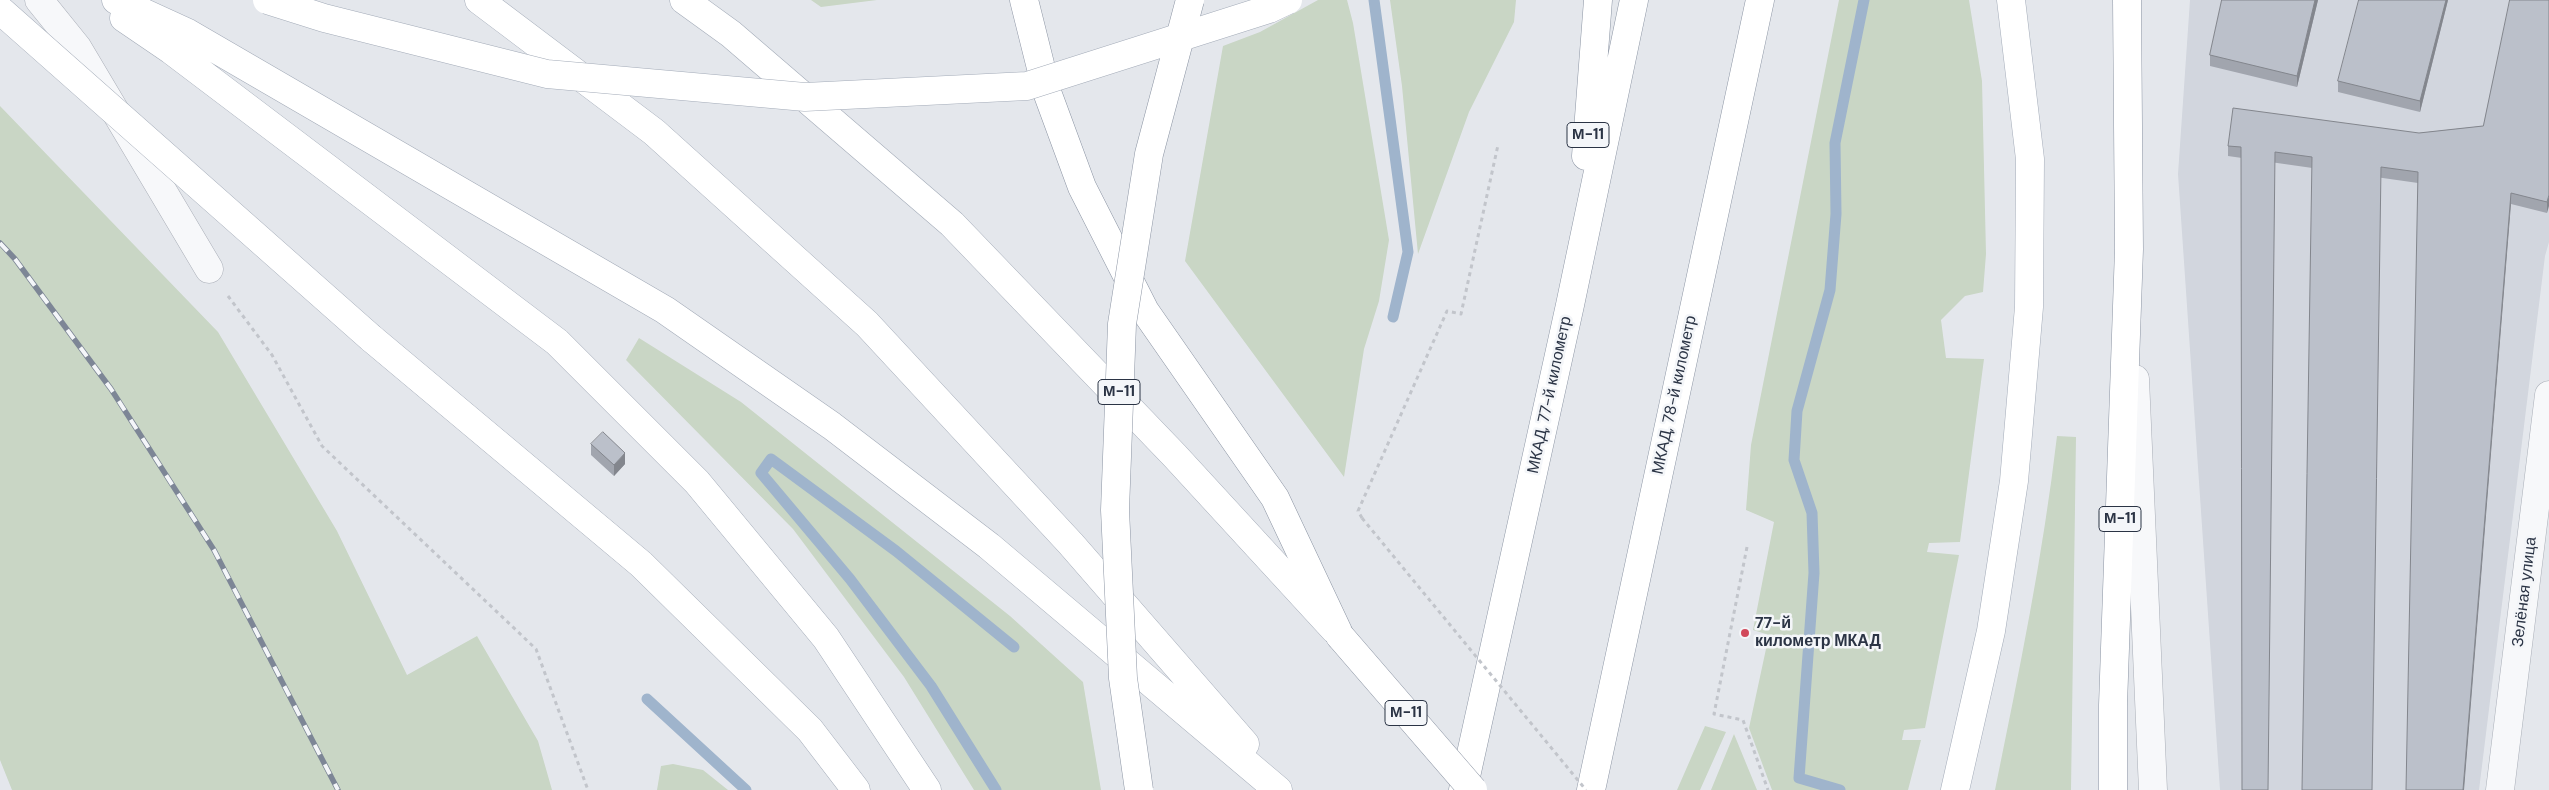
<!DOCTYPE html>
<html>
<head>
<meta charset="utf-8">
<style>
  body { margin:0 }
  canvas { display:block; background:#e4e7ec }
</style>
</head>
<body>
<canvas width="2549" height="790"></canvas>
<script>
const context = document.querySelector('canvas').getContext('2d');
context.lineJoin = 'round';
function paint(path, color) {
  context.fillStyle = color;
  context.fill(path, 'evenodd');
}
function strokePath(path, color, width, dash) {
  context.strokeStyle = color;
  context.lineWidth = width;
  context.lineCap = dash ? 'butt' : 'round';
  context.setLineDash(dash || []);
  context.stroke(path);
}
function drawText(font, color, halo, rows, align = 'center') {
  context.font = font + ' "DM Sans",sans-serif';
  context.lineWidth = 5;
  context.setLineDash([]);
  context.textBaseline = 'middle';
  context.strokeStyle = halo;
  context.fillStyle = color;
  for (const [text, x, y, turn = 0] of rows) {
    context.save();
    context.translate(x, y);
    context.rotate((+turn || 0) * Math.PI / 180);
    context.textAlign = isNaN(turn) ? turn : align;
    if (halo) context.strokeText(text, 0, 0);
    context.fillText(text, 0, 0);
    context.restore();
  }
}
paint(new Path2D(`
  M 2190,0 L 2549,0 L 2549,242 L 2545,256 L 2479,790 L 2220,790 L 2178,174 Z`), '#d2d6de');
paint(new Path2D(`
  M 811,0 L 877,0 L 821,7 Z
  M 1318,0 L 1347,0 L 1353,23 L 1389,240 L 1379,301 L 1364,349 L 1344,477 L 1185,261 L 1223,46 L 1260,32 Z
  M 1390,0 L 1516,0 L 1514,22 L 1469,112 L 1418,254 L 1402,86 Z
  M 1839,0 L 1969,0 L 1982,81 L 1986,254 L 1983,292 L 1965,296 L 1941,320 L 1946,358 L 1984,359 L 1960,542 L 1929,543 L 1927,552 L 1959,555 L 1925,728 L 1904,730 L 1902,740 L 1921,740 L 1908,790 L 1772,790 L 1749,728 L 1769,635 L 1753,630 L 1774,522 L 1746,510 L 1751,445 Z
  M 0,106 L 218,332 L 337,531 L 407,675 L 477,636 L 538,741 L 552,790 L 12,790 L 0,760 Z
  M 639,338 L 741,402 L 1010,616 L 1083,682 L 1101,790 L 974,790 L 904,677 L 793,529 L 626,360 Z
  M 2057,436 L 2076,437 L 2071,790 L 1995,790 C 2019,672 2043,556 2057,436 Z
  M 1705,726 L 1726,732 L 1700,790 L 1677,790 Z
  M 1734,734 L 1757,790 L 1711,790 Z
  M 673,764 L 703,770 L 728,790 L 657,790 L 661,766 Z`), '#c9d6c5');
strokePath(new Path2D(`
  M 1374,0 L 1408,252 L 1393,317
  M 647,699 L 746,790
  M 996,790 L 931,686 L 850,579 L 761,473 L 771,459 L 896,551 L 1014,647
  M 1840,790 L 1799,778 L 1814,573 L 1812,513 L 1794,460 L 1797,411 L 1830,290 L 1836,214 L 1835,143 L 1864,0`), '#9fb4cc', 11);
const minor = new Path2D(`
  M 39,0 L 77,47 L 209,269
  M 2135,379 L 2153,790
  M 2500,790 L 2549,395`);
const major = new Path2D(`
  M 116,0 L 188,33 L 665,310 L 832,426 L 989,546 L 1278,790
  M 479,0 L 654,132 L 867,324 L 1071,544 L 1245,744
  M 684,0 L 731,34 L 952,224 L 1175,456 L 1334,629
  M 124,18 L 171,50 L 557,342 L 697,482 L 826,638 L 927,790
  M 371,338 L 641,564 L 810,730 L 856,790
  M 1955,790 L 1991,631 L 2014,481 L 2029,307 L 2030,159 L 2011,0`);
const highway = new Path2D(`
  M 1024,0 L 1047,92 L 1082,187 L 1145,311 L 1275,498 L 1340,636
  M 1586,156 L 1598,0
  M 1463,790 L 1570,305 L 1634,0
  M 1591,790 L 1760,0
  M 2113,790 L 2113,705 L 2129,249 L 2127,0`);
strokePath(minor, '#a9aeb7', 29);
strokePath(major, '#a3abb8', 29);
strokePath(highway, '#8b94a3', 29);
strokePath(new Path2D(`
  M 228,296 L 272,355 L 322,446 L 536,649 L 588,790
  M 1362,518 L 1358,511 L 1447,311 L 1461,314 L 1498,145
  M 1747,547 L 1714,714 L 1743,720 L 1768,790`), '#c2c5cb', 3, [4, 4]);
strokePath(minor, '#f7f8fa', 28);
strokePath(major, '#fff', 28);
strokePath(highway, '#fff', 28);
const rail = new Path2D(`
  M 0,243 L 15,259 L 111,389 L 214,550 L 338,790`);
strokePath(rail, '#7d8696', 5.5);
strokePath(rail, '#f4f6f9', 4, [11]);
const majorBridge = new Path2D(`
  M 267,0 L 324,18 L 547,74 L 805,97 L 1027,86 L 1269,9 L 1288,0
  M 0,10 L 371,338`);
const highwayBridge = new Path2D(`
  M 1340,636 L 1473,790
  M 1139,790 L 1123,678 L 1115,510 L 1122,324 L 1149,154 L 1190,0`);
strokePath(majorBridge, '#a3abb8', 29, []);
strokePath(highwayBridge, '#8b94a3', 29, []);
strokePath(new Path2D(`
  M 1362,518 L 1586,790`), '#c2c5cb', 3, [4, 4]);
strokePath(majorBridge, '#fff', 28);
strokePath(highwayBridge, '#fff', 28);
paint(new Path2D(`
  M 2222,0 L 2318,0 L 2297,87 L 2210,66 L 2210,55 Z
  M 2448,0 L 2420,112 L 2338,92 L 2338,81 Z
  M 2549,0 L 2547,213 L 2511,204 L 2418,183 L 2228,156 L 2228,146 L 2419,133 L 2483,126 Z
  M 591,444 L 625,464 L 614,476 L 591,455 Z`), '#a1a5ae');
paint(new Path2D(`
  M 2315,0 L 2318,0 L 2297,87 L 2297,76 Z
  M 2446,0 L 2448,0 L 2420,112 L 2420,101 Z
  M 2511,193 L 2511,204 L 2464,790 L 2463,790 Z
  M 2549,195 L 2549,206 L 2547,213 L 2547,202 Z
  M 625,453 L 625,464 L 614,476 L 614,465 Z`), '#83868d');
const building = new Path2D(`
  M 2222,0 L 2315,0 L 2297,76 L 2210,55 Z
  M 2359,0 L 2446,0 L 2420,101 L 2338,81 Z
  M 2510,0 L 2549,0 L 2549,195 L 2547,202 L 2511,193 L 2463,790 L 2406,790 L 2418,172 L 2381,167 L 2372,790 L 2302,790 L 2312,157 L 2275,152 L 2268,790 L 2242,790 L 2241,147 L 2228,146 L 2233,108 L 2419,133 L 2483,126 Z
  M 603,432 L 625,453 L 614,465 L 591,444 Z`);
paint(building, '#bbc0ca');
strokePath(building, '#83868d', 1);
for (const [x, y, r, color] of [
  [1745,633,5,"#d1495b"]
]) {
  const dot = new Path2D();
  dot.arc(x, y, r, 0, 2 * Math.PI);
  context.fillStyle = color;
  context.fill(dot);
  strokePath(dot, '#f4f6f9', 2);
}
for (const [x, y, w] of [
  [1588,135,42],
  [1119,392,42],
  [2120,519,42],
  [1406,713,42]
]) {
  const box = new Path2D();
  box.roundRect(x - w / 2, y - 12.5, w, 25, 4);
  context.fillStyle = '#f4f6f9';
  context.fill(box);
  strokePath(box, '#2b3445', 1);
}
drawText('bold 15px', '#2b3445', null, [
  ["М-11",1588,135],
  ["М-11",1119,392],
  ["М-11",2120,519],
  ["М-11",1406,713]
]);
drawText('16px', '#2b3445', '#f4f6f9', [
  ["МКАД, 77-й километр",1550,395,-78],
  ["МКАД, 78-й километр",1675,395,-78],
  ["Зелёная улица",2525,592,-83]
]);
drawText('bold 16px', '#2b3445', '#f4f6f9', [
  ["77-й",1755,624],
  ["километр МКАД",1755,642]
], 'left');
</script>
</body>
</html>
